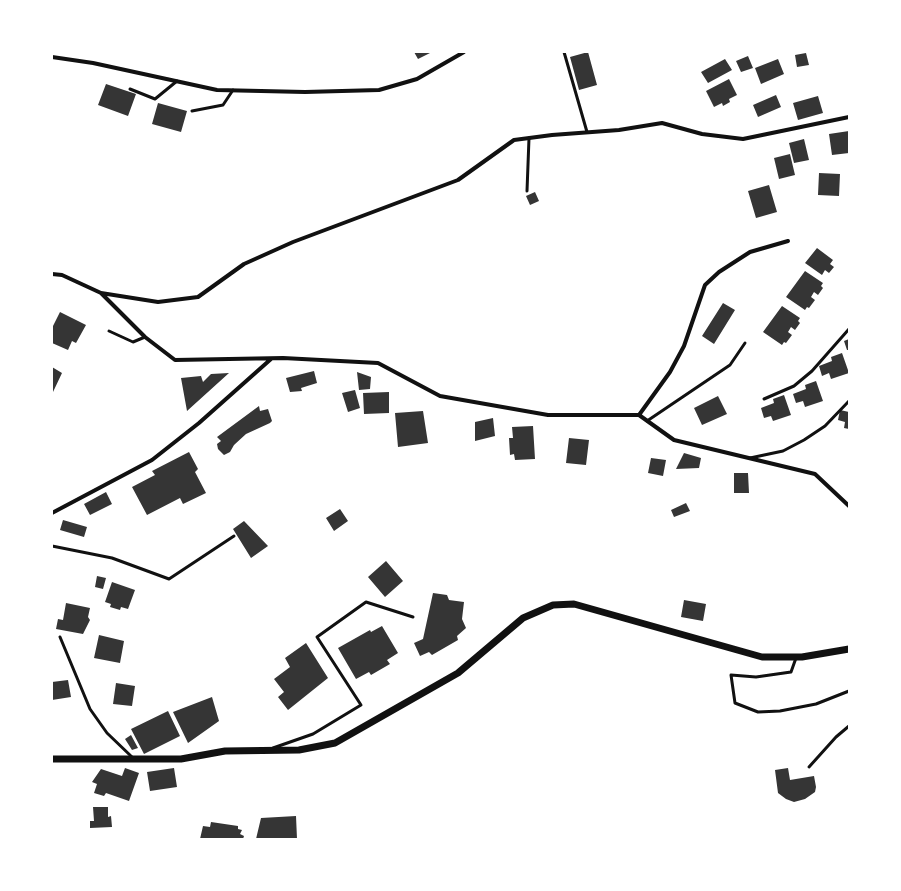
<!DOCTYPE html>
<html>
<head>
<meta charset="utf-8">
<style>
  body { margin:0 }
  #map { position:relative; width:901px; height:891px; overflow:hidden; background:#fff; font-family:"Source Sans 3",sans-serif }
  canvas { display:block }
  .frame { position:absolute; inset:0; border:53px solid #fff; pointer-events:none }
</style>
</head>
<body>
<div id="map">
<canvas width="901" height="891"></canvas>
<div class="frame"></div>
</div>
<script>
const context = document.querySelector('canvas').getContext('2d');
context.lineJoin = 'round';
function paint(path, color) {
  context.fillStyle = color;
  context.fill(path, 'evenodd');
}
function strokePath(path, color, width, dash) {
  context.strokeStyle = color;
  context.lineWidth = width;
  context.lineCap = dash ? 'butt' : 'round';
  context.setLineDash(dash || []);
  context.stroke(path);
}
paint(new Path2D(`
  M 414,52 L 432,52 L 418,59 Z
  M 588,52 L 597,85 L 579,90 L 570,57 Z
  M 806,53 L 809,65 L 797,67 L 795,55 Z
  M 748,56 L 753,68 L 741,72 L 736,61 Z
  M 725,59 L 732,70 L 708,83 L 701,72 Z
  M 778,59 L 784,74 L 761,84 L 755,68 Z
  M 729,79 L 737,95 L 729,99 L 730,102 L 723,106 L 722,103 L 714,107 L 706,91 Z
  M 106,84 L 136,94 L 128,116 L 98,105 Z
  M 776,95 L 781,107 L 758,117 L 753,105 Z
  M 818,96 L 823,113 L 798,120 L 793,103 Z
  M 158,103 L 187,111 L 181,132 L 152,124 Z
  M 849,131 L 849,153 L 832,155 L 829,134 Z
  M 804,139 L 809,160 L 794,163 L 789,143 Z
  M 790,154 L 795,175 L 779,179 L 774,158 Z
  M 819,173 L 840,174 L 839,196 L 818,195 Z
  M 769,185 L 777,212 L 756,218 L 748,191 Z
  M 535,192 L 539,201 L 530,205 L 526,196 Z
  M 817,248 L 833,260 L 830,264 L 834,267 L 829,273 L 825,270 L 822,275 L 805,263 Z
  M 805,271 L 823,283 L 821,286 L 823,288 L 818,295 L 814,292 L 811,297 L 815,300 L 809,308 L 807,307 L 805,310 L 786,297 Z
  M 723,303 L 735,310 L 714,344 L 702,336 Z
  M 782,306 L 800,318 L 798,321 L 800,323 L 795,330 L 791,327 L 788,332 L 792,335 L 786,343 L 784,342 L 782,345 L 763,332 Z
  M 60,312 L 86,325 L 76,343 L 72,341 L 68,350 L 52,343 L 52,328 Z
  M 849,339 L 849,350 L 847,350 L 844,341 Z
  M 842,353 L 849,373 L 831,379 L 829,373 L 822,376 L 819,366 L 832,361 L 831,357 Z
  M 52,367 L 62,373 L 53,392 L 52,391 Z
  M 314,371 L 317,383 L 301,388 L 302,391 L 290,392 L 286,378 Z
  M 357,372 L 371,377 L 370,389 L 359,390 Z
  M 229,373 L 187,411 L 181,378 L 201,376 L 203,382 L 211,374 Z
  M 816,381 L 823,401 L 805,407 L 803,401 L 796,403 L 793,394 L 806,389 L 805,385 Z
  M 355,390 L 360,408 L 348,412 L 342,393 Z
  M 389,392 L 389,413 L 364,414 L 363,393 Z
  M 784,395 L 791,415 L 773,421 L 771,416 L 764,418 L 761,408 L 774,403 L 773,399 Z
  M 718,396 L 727,414 L 702,425 L 694,408 Z
  M 259,406 L 260,411 L 268,409 L 272,421 L 270,423 L 246,434 L 234,445 L 230,452 L 224,455 L 218,449 L 217,444 L 221,441 L 217,437 Z
  M 840,410 L 849,412 L 849,429 L 844,428 L 845,422 L 838,420 Z
  M 423,411 L 428,443 L 398,447 L 395,413 Z
  M 493,418 L 495,436 L 475,441 L 475,422 Z
  M 533,426 L 535,459 L 515,460 L 514,454 L 510,455 L 509,438 L 513,438 L 512,427 Z
  M 569,438 L 589,440 L 586,465 L 566,463 Z
  M 189,452 L 198,469 L 195,472 L 206,493 L 183,504 L 180,498 L 147,515 L 132,487 L 155,475 L 152,471 Z
  M 684,453 L 701,458 L 699,468 L 676,469 Z
  M 651,458 L 666,460 L 663,476 L 648,473 Z
  M 734,473 L 748,473 L 749,493 L 734,493 Z
  M 106,492 L 112,504 L 90,515 L 84,504 Z
  M 686,503 L 690,511 L 674,517 L 671,510 Z
  M 340,509 L 348,521 L 334,531 L 326,518 Z
  M 63,520 L 87,527 L 84,537 L 60,530 Z
  M 244,521 L 268,546 L 251,558 L 233,529 Z
  M 386,561 L 403,581 L 385,597 L 368,577 Z
  M 97,576 L 106,578 L 103,589 L 95,587 Z
  M 112,582 L 135,590 L 128,609 L 121,607 L 120,610 L 110,607 L 111,604 L 105,602 Z
  M 433,593 L 447,595 L 449,600 L 464,602 L 462,619 L 466,628 L 457,636 L 458,640 L 432,655 L 429,652 L 420,656 L 414,643 L 423,639 Z
  M 684,600 L 706,604 L 703,621 L 681,617 Z
  M 66,603 L 90,608 L 88,617 L 90,620 L 83,634 L 56,629 L 58,619 L 63,620 Z
  M 382,626 L 398,653 L 387,660 L 390,664 L 371,675 L 369,672 L 356,679 L 338,648 L 370,630 L 371,632 Z
  M 99,635 L 124,641 L 120,663 L 94,658 Z
  M 306,643 L 328,678 L 288,710 L 278,697 L 284,692 L 274,679 L 290,667 L 285,658 Z
  M 68,680 L 71,697 L 52,700 L 52,682 Z
  M 116,683 L 135,686 L 132,706 L 113,704 Z
  M 212,697 L 219,721 L 188,743 L 173,712 Z
  M 168,711 L 180,736 L 144,754 L 131,729 Z
  M 131,735 L 138,748 L 132,750 L 125,739 Z
  M 125,768 L 139,773 L 129,801 L 106,793 L 104,796 L 94,793 L 97,784 L 92,782 L 101,769 L 122,776 Z
  M 174,768 L 177,787 L 150,791 L 147,772 Z
  M 788,768 L 790,780 L 814,776 L 816,787 L 815,792 L 805,799 L 794,802 L 786,799 L 778,793 L 775,770 Z
  M 93,807 L 108,807 L 108,817 L 111,816 L 112,827 L 90,828 L 90,821 L 94,821 Z
  M 296,816 L 297,839 L 256,839 L 261,818 Z
  M 211,822 L 238,826 L 238,829 L 242,830 L 240,834 L 244,836 L 243,839 L 200,839 L 203,826 L 210,827 Z`), '#353535');
strokePath(new Path2D(`
  M 564,52 L 587,132
  M 130,89 L 155,99 L 177,81
  M 192,111 L 223,105 L 233,90
  M 527,191 L 529,138
  M 109,331 L 133,342 L 145,337
  M 764,399 L 794,386 L 812,371 L 849,329
  M 647,421 L 730,365 L 745,343
  M 750,458 L 783,451 L 804,440 L 825,426 L 849,401
  M 52,546 L 112,558 L 169,579 L 234,536
  M 60,637 L 90,709 L 107,733 L 132,757
  M 796,658 L 791,672 L 756,677 L 731,675 L 735,703 L 758,712 L 780,711 L 816,704 L 849,691
  M 273,748 L 313,734 L 361,705 L 317,637 L 366,602 L 413,617
  M 809,767 L 836,737 L 849,726`), '#111', 3);
strokePath(new Path2D(`
  M 52,57 L 93,63 L 217,90 L 305,92 L 379,90 L 417,79 L 464,52
  M 52,274 L 62,275 L 101,293 L 145,337 L 175,360 L 283,358 L 378,363 L 440,396 L 548,415 L 639,415 L 674,440 L 815,474 L 849,506
  M 101,293 L 158,302 L 198,297 L 244,264 L 293,242 L 458,180 L 514,140 L 552,135 L 619,130 L 662,123 L 702,134 L 743,139 L 849,117
  M 639,415 L 670,372 L 684,346 L 705,285 L 719,272 L 750,252 L 788,241
  M 52,513 L 152,460 L 199,423 L 271,359`), '#111', 4);
strokePath(new Path2D(`
  M 52,759 L 181,759 L 225,751 L 299,750 L 335,743 L 458,673 L 523,618 L 553,605 L 574,604 L 762,657 L 802,657 L 849,649`), '#111', 7);
</script>
</body>
</html>
